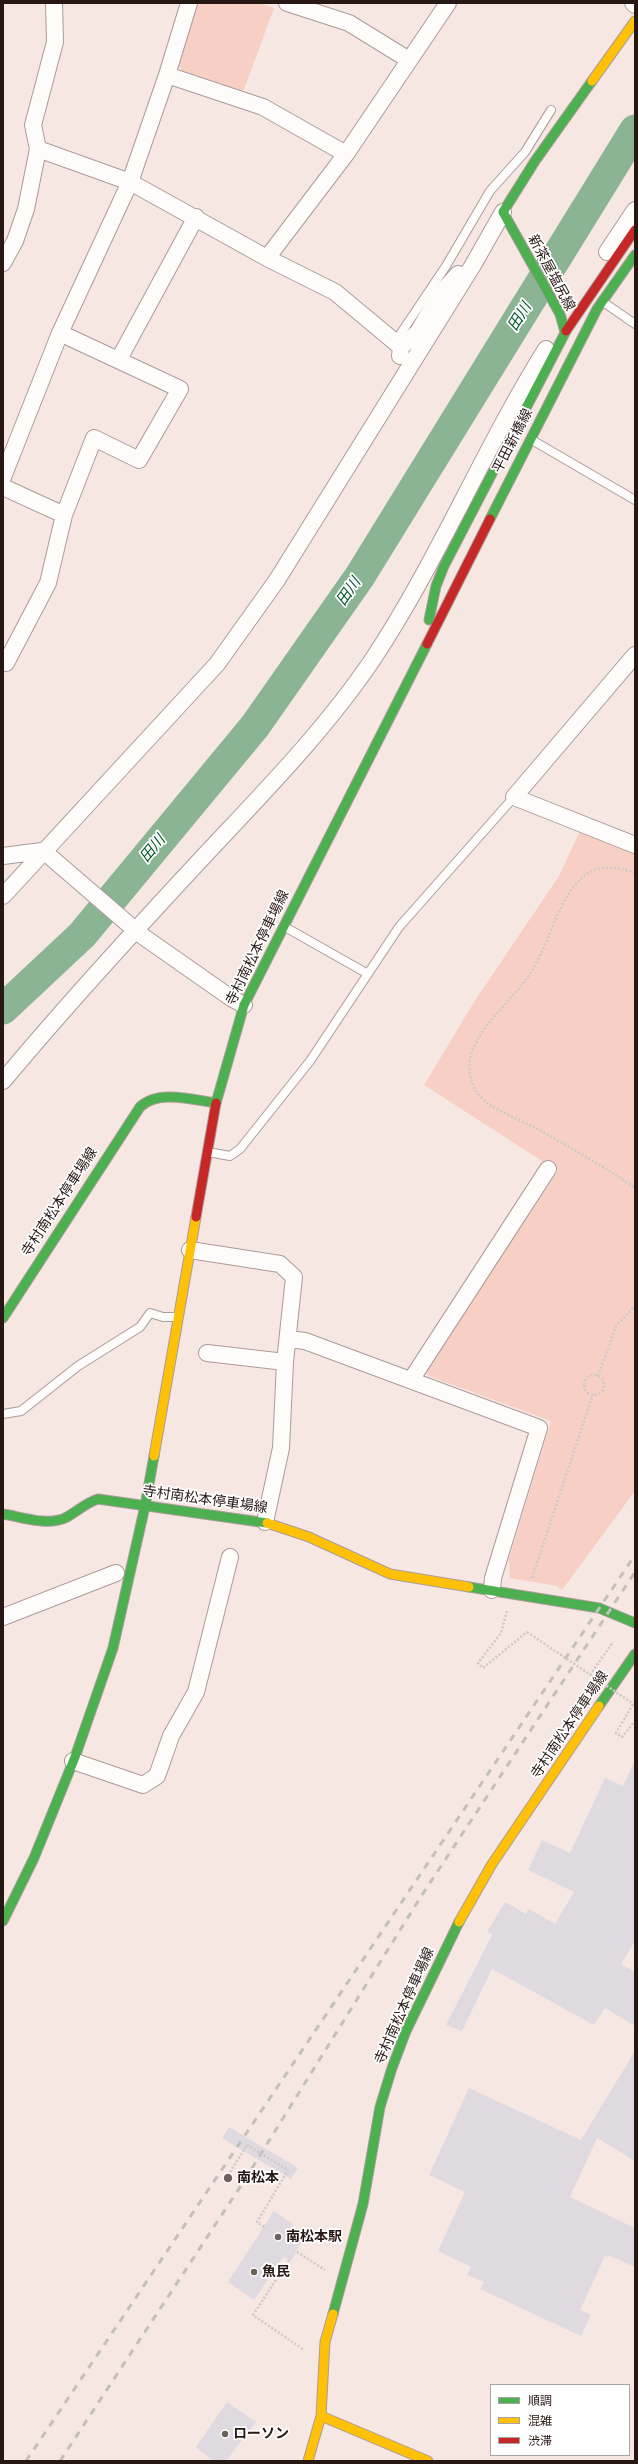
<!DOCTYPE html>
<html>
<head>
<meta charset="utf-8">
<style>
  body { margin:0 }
  #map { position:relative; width:638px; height:2464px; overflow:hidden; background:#f6e7e3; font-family:"Archivo Narrow","Noto Sans JP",sans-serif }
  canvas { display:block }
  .frame { position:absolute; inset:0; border:4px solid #281814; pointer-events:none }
  .legend { position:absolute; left:490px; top:2384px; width:140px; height:72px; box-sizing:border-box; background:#fff; border:1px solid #a9a3a1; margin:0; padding:5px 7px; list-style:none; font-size:12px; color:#281814 }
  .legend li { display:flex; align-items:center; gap:8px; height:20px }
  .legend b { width:20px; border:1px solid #a9a3a1 }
</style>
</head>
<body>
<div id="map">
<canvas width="638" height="2464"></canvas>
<div class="frame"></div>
<ul class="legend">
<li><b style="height:5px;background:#4caf50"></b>順調</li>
<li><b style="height:5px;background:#ffc107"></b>混雑</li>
<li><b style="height:5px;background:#c62828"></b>渋滞</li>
</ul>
</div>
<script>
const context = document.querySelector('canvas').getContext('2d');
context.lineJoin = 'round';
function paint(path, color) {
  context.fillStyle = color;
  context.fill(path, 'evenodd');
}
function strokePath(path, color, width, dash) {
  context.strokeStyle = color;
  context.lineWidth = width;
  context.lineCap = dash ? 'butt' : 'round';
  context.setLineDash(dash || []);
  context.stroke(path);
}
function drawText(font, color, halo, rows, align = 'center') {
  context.font = font + ' "Archivo Narrow","Noto Sans JP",sans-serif';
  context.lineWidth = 3.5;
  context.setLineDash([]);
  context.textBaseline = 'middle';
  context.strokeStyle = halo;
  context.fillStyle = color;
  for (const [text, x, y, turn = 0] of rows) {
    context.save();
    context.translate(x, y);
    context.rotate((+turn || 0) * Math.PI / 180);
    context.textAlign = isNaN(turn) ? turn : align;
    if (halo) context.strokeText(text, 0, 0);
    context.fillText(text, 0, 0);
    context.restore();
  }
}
paint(new Path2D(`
  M 196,3 L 260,3 L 274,8 L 243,92 L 183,73 L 178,64 Z
  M 580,831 L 635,852 L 635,1491 L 562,1590 L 557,1586 L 510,1578 L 509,1559 L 551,1421 L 429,1376 L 425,1371 L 558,1171 L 424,1085 L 476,999 L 559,876 Z`), '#f7cfc4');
strokePath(new Path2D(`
  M 3,1009 L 82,935 L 255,726 L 360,576 L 635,130`), '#8bb495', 31);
paint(new Path2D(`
  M 635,1760 L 635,1941 L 621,1964 L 635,1972 L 635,2026 L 605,2008 L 594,2025 L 492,1969 L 462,2031 L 446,2025 L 492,1935 L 487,1932 L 505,1902 L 526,1914 L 529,1909 L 555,1924 L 574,1892 L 528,1870 L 542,1840 L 570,1853 L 605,1778 L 623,1786 Z
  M 635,2051 L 635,2161 L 597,2138 L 570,2197 L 635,2228 L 635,2267 L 608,2255 L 607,2257 L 605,2256 L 580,2310 L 591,2315 L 581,2336 L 480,2289 L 484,2282 L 467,2275 L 471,2267 L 438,2251 L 465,2192 L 429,2175 L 469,2088 L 581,2140 Z
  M 229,2127 L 298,2168 L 291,2179 L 222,2138 Z
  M 274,2211 L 293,2224 L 288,2232 L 302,2241 L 291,2261 L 285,2257 L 282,2259 L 254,2300 L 228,2282 Z
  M 227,2402 L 256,2422 L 226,2461 L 213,2461 L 196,2447 Z`), '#dfdae0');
const lane = new Path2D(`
  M 603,302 L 635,324
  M 395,342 L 446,266 L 490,191 L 525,152 L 551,110
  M 532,440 L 635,500
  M 285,927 L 368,974
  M 208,1152 L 230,1156 L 240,1149 L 310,1061 L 399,927 L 514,797
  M 3,1414 L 21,1411 L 78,1366 L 140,1327 L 150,1313 L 163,1317 L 177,1317`);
const street = new Path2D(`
  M 287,3 L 349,23 L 409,60
  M 633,3 L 635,5
  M 167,75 L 263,107 L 346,154
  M 38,149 L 130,182 L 267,258 L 335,292 L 401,347
  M 607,252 L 635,210
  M 267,258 L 346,154 L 448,3
  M 3,263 L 15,241 L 26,209 L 38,149 L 33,125 L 55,42 L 54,3
  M 60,333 L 130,182 L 167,75 L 189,3
  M 400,356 L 401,347 L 418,332 L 440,294 L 458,274
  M 119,359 L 196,217
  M 3,477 L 60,333 L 180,389 L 139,460 L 94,438 L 64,515 L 48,583 L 6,663
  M 3,487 L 64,515
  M 635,655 L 514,797 L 635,845
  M 3,856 L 42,851 L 47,854 L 141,935 L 231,998 L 244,1005
  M 3,896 L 217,664 L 277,580 L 473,265 L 503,212
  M 3,1081 C 68,1003 136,929 205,855 C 264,792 325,730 373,659 C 438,561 483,450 546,349
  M 190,1250 L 280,1264 L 294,1277 L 285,1362
  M 288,1339 L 305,1341 L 539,1428 L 493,1578 L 492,1590
  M 207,1353 L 285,1362 L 281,1448 L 265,1522
  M 411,1380 L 548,1169
  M 3,1617 L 116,1573
  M 73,1761 L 143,1785 L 157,1776 L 171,1736 L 196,1692 L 230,1557`);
const fast = new Path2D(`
  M 565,332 L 560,314 L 503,212 L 535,161 L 592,81
  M 490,519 L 597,309 L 635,255
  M 429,620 L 436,586 L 444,566 L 566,331
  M 216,1103 L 244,1005 L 427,644
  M 3,1318 L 140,1107 C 158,1089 194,1100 216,1103
  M 3,1514 C 22,1517 47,1526 65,1518 C 77,1512 85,1503 98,1499 L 267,1523
  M 469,1587 L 599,1608 L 635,1623
  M 599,1706 L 635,1654
  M 3,1921 L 34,1858 L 75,1757 L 113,1648 L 145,1506 L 154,1456
  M 333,2314 L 363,2204 L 380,2107 L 392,2068 L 406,2031 L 459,1922`);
const slow = new Path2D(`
  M 592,81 L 635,21
  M 154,1456 L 196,1217
  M 267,1523 L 309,1537 L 390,1574 L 469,1587
  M 459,1922 L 492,1864 L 599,1706
  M 321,2416 L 428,2461
  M 308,2461 L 321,2416 L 325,2342 L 333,2314`);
const jam = new Path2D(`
  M 566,331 L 635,230
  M 427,644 L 490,519
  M 196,1217 L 216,1103`);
strokePath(lane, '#ab9c99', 10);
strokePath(street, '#ab9c99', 18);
strokePath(fast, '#ab9c99', 11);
strokePath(slow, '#ab9c99', 11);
strokePath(jam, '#ab9c99', 11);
strokePath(new Path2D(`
  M 635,873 C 621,868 602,864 588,873 C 560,892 551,938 534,967 C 518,996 486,1018 473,1049 C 467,1062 469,1075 474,1087 C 476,1093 485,1101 490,1105 C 506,1115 525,1122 541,1131 C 573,1149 605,1167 635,1188
  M584 1385a10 10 0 1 1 20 0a10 10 0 1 1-20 0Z
  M 598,1376 L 616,1326 L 635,1306
  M 532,1578 L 593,1394
  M 507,1611 L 501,1633 L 478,1663 L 483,1668 L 527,1632
  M 590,1675 L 613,1642
  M 635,1701 L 616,1733 L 622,1737 L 635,1721
  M 230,2172 L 247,2145
  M 264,2227 L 257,2222 L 288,2170
  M 297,2252 L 325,2270
  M 289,2260 L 253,2315 L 304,2350`), '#cfc9c6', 2.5, [2, 2]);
strokePath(lane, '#fefbfb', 8);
strokePath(street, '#fefbfb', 16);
strokePath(fast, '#4caf50', 9);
strokePath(slow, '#ffc107', 9);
strokePath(jam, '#c62828', 9);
strokePath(new Path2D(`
  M 26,2461 L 635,1555
  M 60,2461 L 244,2181 L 420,1898 L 635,1572`), '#c3bfbe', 3, [7, 7]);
strokePath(new Path2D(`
  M 527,1632 L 635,1705
  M 247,2145 L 288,2170`), '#cfc9c6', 2.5, [2, 2]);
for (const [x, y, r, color] of [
  [228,2178,5,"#70605c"],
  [278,2237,4,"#70605c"],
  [254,2272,4,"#70605c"],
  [225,2434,4,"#70605c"]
]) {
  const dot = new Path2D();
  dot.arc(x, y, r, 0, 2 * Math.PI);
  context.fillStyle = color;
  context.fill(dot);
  strokePath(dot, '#fff', 1.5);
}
drawText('14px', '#281814', '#fff', [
  ["新茶屋塩尻線",551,273,62],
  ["平田新橋線",513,441,-63],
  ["寺村南松本停車場線",258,948,-64],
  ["寺村南松本停車場線",60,1202,-57],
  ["寺村南松本停車場線",205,1500,8],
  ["寺村南松本停車場線",570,1725,-56],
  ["寺村南松本停車場線",405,2006,-66]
]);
drawText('bold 14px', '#281814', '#fff', [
  ["南松本",237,2178],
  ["南松本駅",286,2237],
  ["魚民",262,2272],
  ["ローソン",233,2434]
], 'left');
drawText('italic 15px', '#00532b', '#fff', [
  ["田川",520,317,-58],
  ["田川",349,592,-55],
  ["田川",153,849,-50]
]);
</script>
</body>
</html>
